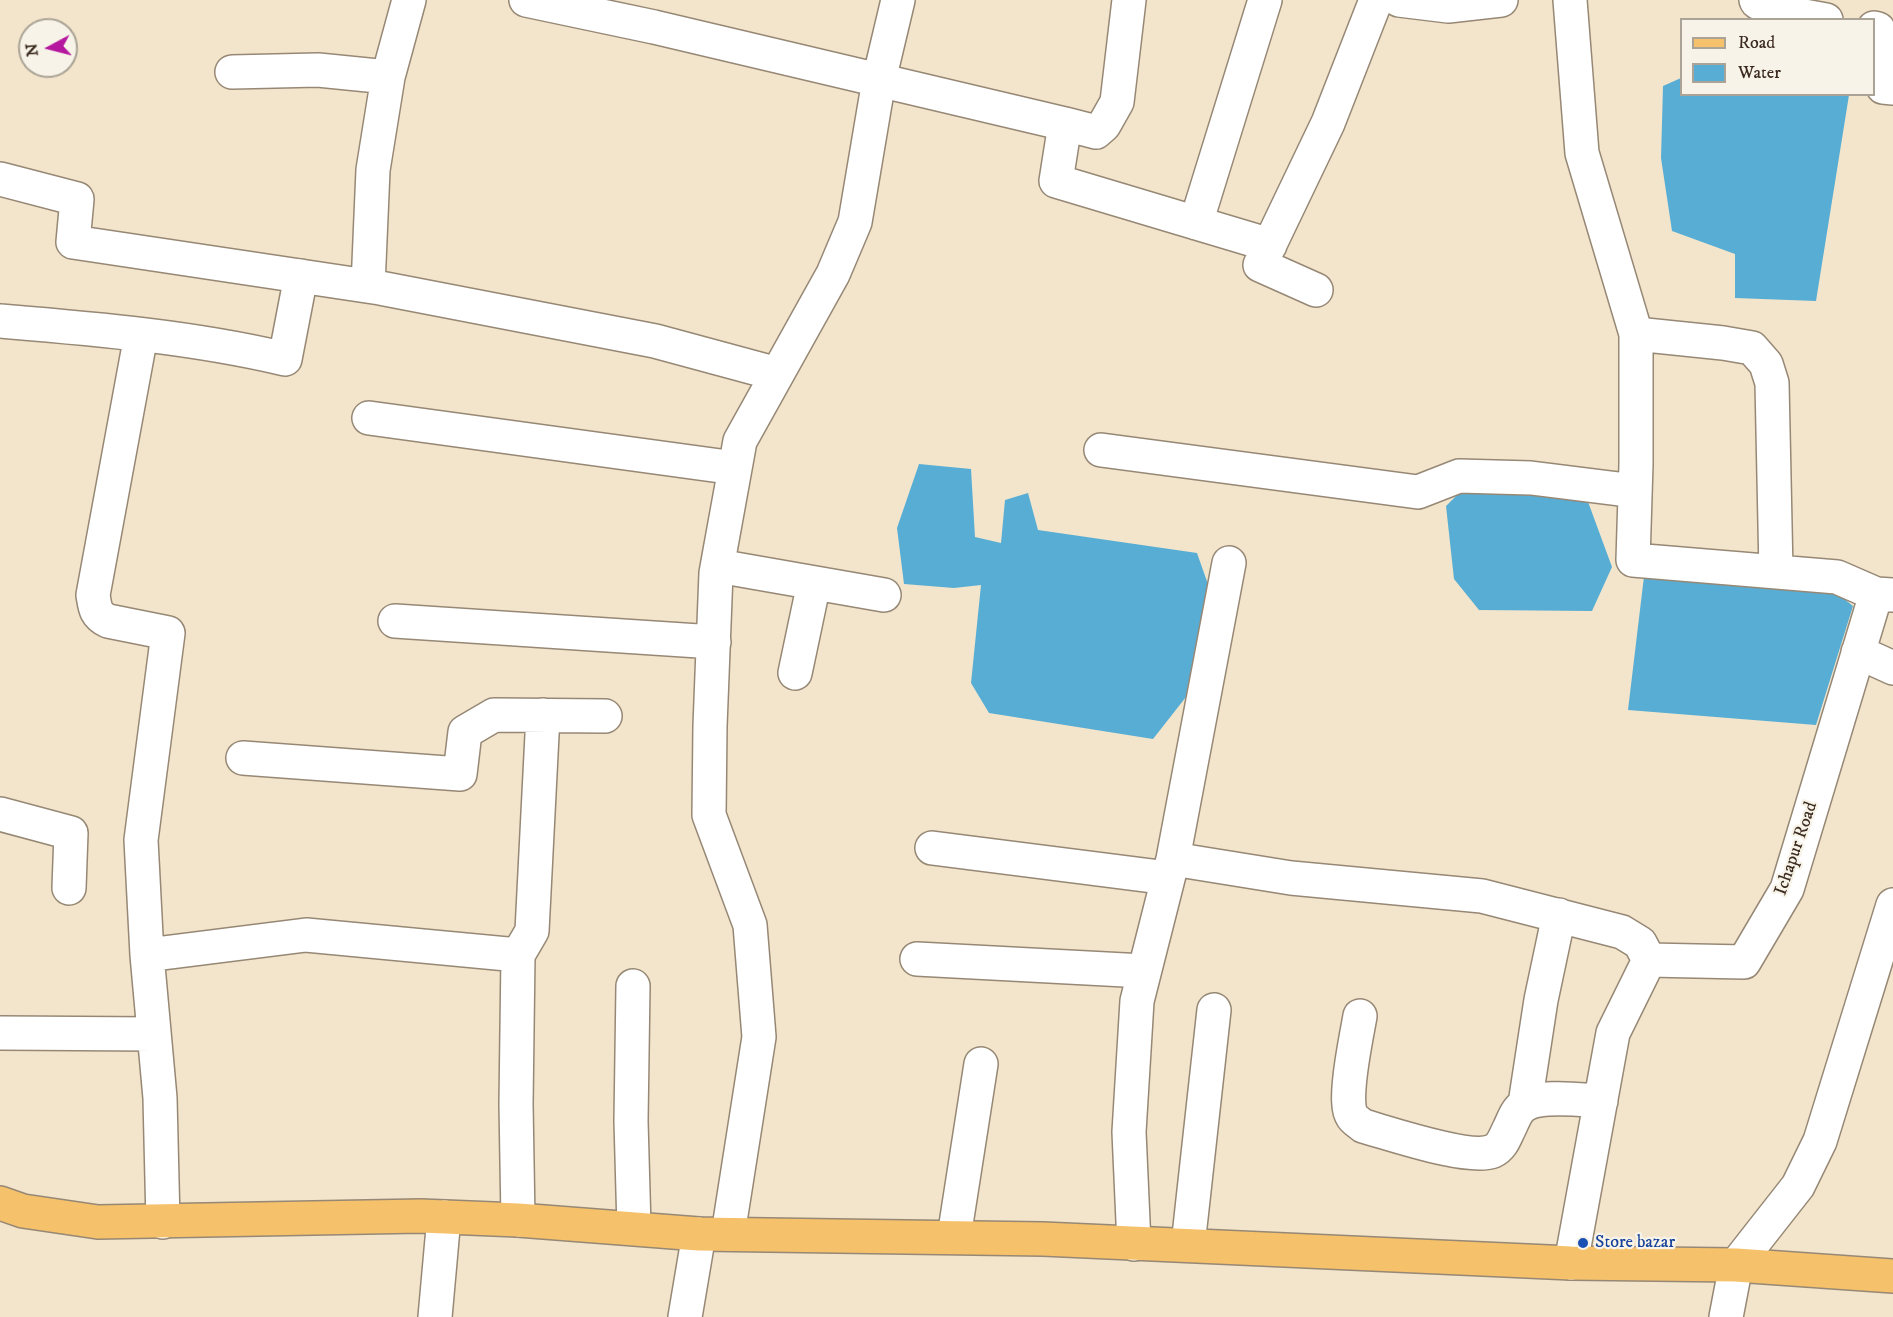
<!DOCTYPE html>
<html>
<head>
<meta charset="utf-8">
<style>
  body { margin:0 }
  #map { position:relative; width:1893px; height:1317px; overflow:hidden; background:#f2e5cc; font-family:"IM FELL DW Pica",serif }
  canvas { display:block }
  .legend { position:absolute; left:1680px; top:18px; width:195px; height:78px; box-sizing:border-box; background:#f7f3e8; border:2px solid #aca397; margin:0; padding:8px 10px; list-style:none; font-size:18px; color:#3b2a1e }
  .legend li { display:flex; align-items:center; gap:12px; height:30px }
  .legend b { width:30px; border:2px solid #aca397 }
  .north { position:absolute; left:18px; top:18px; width:60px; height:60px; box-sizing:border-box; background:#f7f3e8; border:2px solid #aca397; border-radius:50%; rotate:263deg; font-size:16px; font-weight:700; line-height:24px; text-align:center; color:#3b2a1e }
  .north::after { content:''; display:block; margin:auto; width:21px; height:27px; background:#b5179e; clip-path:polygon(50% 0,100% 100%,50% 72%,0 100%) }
</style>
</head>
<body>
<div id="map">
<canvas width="1893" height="1317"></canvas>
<ul class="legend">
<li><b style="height:8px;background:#f5c16b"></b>Road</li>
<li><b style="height:16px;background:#58add4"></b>Water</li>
</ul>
<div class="north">N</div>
</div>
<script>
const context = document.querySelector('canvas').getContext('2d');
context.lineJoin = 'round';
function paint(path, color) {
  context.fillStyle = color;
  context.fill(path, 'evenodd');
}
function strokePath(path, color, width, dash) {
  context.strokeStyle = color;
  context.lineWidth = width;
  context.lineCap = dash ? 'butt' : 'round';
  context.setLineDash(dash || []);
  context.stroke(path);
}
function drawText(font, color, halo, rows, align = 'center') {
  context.font = font + ' "IM FELL DW Pica",serif';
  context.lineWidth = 4.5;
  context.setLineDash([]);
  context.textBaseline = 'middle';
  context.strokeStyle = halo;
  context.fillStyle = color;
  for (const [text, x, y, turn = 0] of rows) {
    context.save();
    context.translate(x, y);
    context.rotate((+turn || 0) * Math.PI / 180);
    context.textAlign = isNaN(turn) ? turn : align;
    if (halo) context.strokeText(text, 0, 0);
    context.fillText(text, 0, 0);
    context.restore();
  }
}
paint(new Path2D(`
  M 1681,78 L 1682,94 L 1849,95 L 1816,301 L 1735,298 L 1735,254 L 1672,231 L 1661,158 L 1663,86 Z
  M 919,464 L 971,469 L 975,537 L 1001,543 L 1005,500 L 1028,493 L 1038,530 L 1197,553 L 1210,590 L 1186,697 L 1153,739 L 989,713 L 971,683 L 981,585 L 954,588 L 904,584 L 897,528 Z
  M 1531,485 L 1587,499 L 1612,567 L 1592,611 L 1479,610 L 1454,579 L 1446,506 L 1460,492 Z
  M 1645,568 L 1832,589 L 1853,606 L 1816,725 L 1628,710 Z`), '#58add4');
const minor = new Path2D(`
  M 526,0 L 654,27 L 1065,124 L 1056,181 L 1270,245
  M 1399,0 L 1448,6 L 1501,0
  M 1570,0 L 1582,153 L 1636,334 L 1636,464 L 1633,560 L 1837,577 L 1876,594
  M 1756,0 L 1757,2 L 1771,10 L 1826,20
  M 1874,28 L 1878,29 L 1883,87 L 1893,88
  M 232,72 L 318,70 L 388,77
  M 1065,124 L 1096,132 L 1104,125 L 1117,102 L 1129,0
  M 0,179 L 77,199 L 73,242 L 380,288 L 655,341 L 777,374
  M 1196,223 L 1265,0
  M 368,286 L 373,170 L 388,77 L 409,0
  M 1316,290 L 1260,265 L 1328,123 L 1376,0
  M 0,321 C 95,329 192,337 285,359 L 301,276
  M 1636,334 L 1723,343 L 1752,348 L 1766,364 L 1772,383 L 1776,572
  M 141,335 L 93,595 C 95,607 95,615 108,621 L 168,633 L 141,840 L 147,955 L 160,1098 L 163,1222
  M 369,418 L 735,468
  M 1101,450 L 1418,492 L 1459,476 L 1531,478 L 1635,491
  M 718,566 L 884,595
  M 395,621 L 714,642
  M 1858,652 L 1893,668
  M 795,673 L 814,583
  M 243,758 L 460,774 L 465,732 L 494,715 L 605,716
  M 0,814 L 71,833 L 69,888
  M 932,848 L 1168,878
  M 1173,859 L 1291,878 L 1482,896 L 1622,932 L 1640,943 L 1649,960
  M 147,955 L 306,935 L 518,955
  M 917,959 L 1144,971
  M 633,986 L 631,1121 L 634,1228
  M 1360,1016 C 1357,1034 1342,1103 1352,1116 C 1354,1120 1360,1123 1363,1126 C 1389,1133 1470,1161 1493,1151 C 1502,1147 1505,1137 1509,1129 C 1513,1121 1516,1111 1523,1106 C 1540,1094 1581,1100 1601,1101
  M 0,1033 L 154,1034
  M 1525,1104 L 1541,1000 L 1559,915
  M 518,1220 L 516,1104 L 518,955 L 532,931 L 543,715
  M 728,1234 L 759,1037 L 750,925 L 709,815 L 710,726 L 716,573 L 740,441 L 833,274 L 855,222 L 879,80 L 898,0
  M 954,1237 L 981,1064
  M 1134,1244 L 1129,1132 L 1137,1001 L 1173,859 L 1229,563
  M 1188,1245 L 1214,1010
  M 1571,1263 L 1613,1033 L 1649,960 L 1744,962 L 1787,889 L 1876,594 L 1893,595
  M 435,1317 L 444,1217
  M 685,1317 L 699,1234
  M 1726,1317 L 1736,1265 L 1798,1186 L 1820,1141 L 1893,905`);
const major = new Path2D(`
  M 0,1203 L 23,1211 L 98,1222 L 421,1216 L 518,1220 L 699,1234 L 1043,1239 L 1571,1263 L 1736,1265 L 1893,1276`);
strokePath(minor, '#968875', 36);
strokePath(major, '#968875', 36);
strokePath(minor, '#fff', 33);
strokePath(major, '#f5c16b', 33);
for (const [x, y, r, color] of [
  [1583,1243,6,"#1a4fb4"]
]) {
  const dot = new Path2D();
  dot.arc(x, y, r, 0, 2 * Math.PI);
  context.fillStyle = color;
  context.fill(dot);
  strokePath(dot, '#f7f3e8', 2);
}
drawText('18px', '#3b2a1e', '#f7f3e8', [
  ["Ichapur Road",1797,849,-71]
]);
drawText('18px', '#164399', '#f7f3e8', [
  ["Store bazar",1595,1243]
], 'left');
</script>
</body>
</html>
